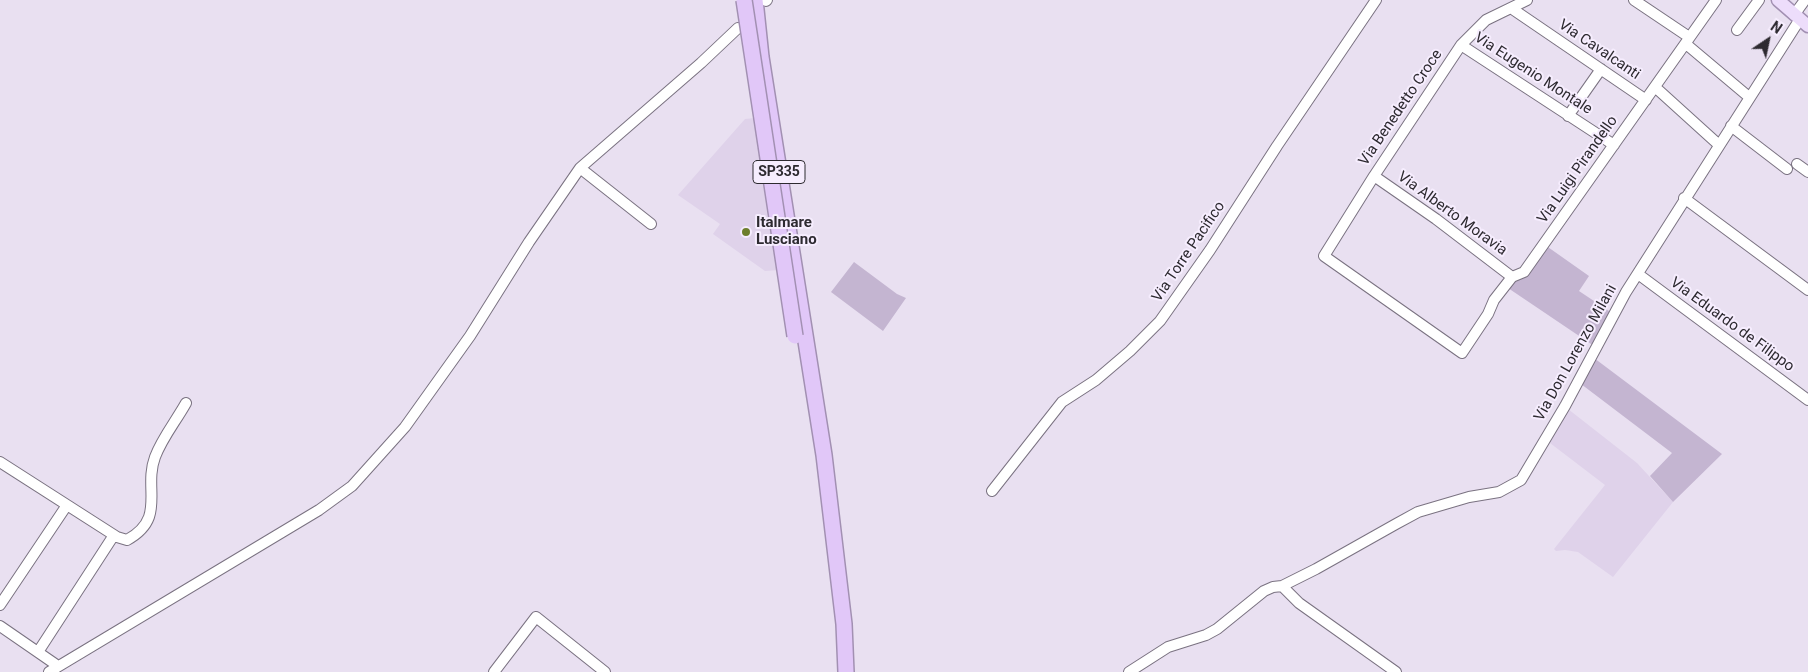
<!DOCTYPE html>
<html>
<head>
<meta charset="utf-8">
<style>
  body { margin:0 }
  #map { position:relative; width:1808px; height:672px; overflow:hidden; background:#e9e0f1; font-family:Roboto,sans-serif }
  canvas { display:block }
  .north { position:absolute; left:1743px; top:15px; width:50px; height:50px; -webkit-text-stroke:4px #f6edfe; paint-order:stroke; rotate:34deg; font-size:14px; font-weight:700; line-height:20px; text-align:center; color:#2d2a30 }
  .north::after { content:''; display:block; margin:auto; width:18px; height:22px; background:#2d2a30; clip-path:polygon(50% 0,100% 100%,50% 72%,0 100%) }
</style>
</head>
<body>
<div id="map">
<canvas width="1808" height="672"></canvas>
<div class="north">N</div>
</div>
<script>
const context = document.querySelector('canvas').getContext('2d');
context.lineJoin = 'round';
function paint(path, color) {
  context.fillStyle = color;
  context.fill(path, 'evenodd');
}
function strokePath(path, color, width, dash) {
  context.strokeStyle = color;
  context.lineWidth = width;
  context.lineCap = dash ? 'butt' : 'round';
  context.setLineDash(dash || []);
  context.stroke(path);
}
function drawText(font, color, halo, rows, align = 'center') {
  context.font = font + ' Roboto,sans-serif';
  context.lineWidth = 4;
  context.setLineDash([]);
  context.textBaseline = 'middle';
  context.strokeStyle = halo;
  context.fillStyle = color;
  for (const [text, x, y, turn = 0] of rows) {
    context.save();
    context.translate(x, y);
    context.rotate((+turn || 0) * Math.PI / 180);
    context.textAlign = isNaN(turn) ? turn : align;
    if (halo) context.strokeText(text, 0, 0);
    context.fillText(text, 0, 0);
    context.restore();
  }
}
paint(new Path2D(`
  M 755,118 L 780,270 L 765,271 L 713,234 L 720,224 L 678,195 L 745,119 Z
  M 1568,409 L 1637,463 L 1673,502 L 1613,577 L 1578,552 L 1565,550 L 1556,551 L 1554,549 L 1605,485 L 1550,443 Z`), '#dfd2ea');
paint(new Path2D(`
  M 1545,245 L 1589,276 L 1579,291 L 1612,313 L 1594,346 L 1508,288 L 1517,280 Z
  M 854,262 L 897,294 L 906,298 L 883,331 L 831,292 Z
  M 1594,358 L 1722,454 L 1673,502 L 1650,476 L 1672,453 L 1581,384 Z`), '#c4b5d1');
const minor = new Path2D(`
  M 1527,0 L 1486,20 L 1461,45 L 1374,176 L 1324,256 L 1462,353 L 1488,314 L 1494,300 L 1512,277 L 1524,272 L 1716,0
  M 1634,0 L 1689,37
  M 766,1 L 767,0
  M 1511,8 L 1646,100
  M 1794,15 L 1805,0
  M 1737,30 L 1759,0
  M 1686,44 L 1749,97
  M 1461,45 L 1614,145
  M 1655,87 L 1719,145
  M 1568,116 L 1601,69
  M 1731,126 L 1787,169
  M 1797,164 L 1808,172
  M 580,168 L 651,224
  M 1374,176 L 1436,219 L 1512,277
  M 1684,198 L 1808,290
  M 1638,274 L 1808,400
  M 0,462 L 117,537 L 127,540 C 167,518 143,489 155,457 C 162,438 176,421 186,403
  M 992,491 L 1062,402 L 1096,380 L 1130,351 L 1160,321 L 1210,250 L 1277,146 L 1376,0
  M 1282,586 L 1299,603 L 1396,672
  M 0,605 L 67,505
  M 0,626 L 58,666
  M 38,652 L 114,535
  M 49,672 L 319,510 L 352,486 L 405,427 L 470,336 L 529,242 L 580,168 L 701,63 L 738,28
  M 494,672 L 536,617 L 605,672
  M 1129,672 L 1168,647 L 1206,635 L 1217,629 L 1264,591 L 1273,587 L 1282,586 L 1316,569 L 1396,524 L 1418,512 L 1469,497 L 1499,492 L 1521,480 L 1565,406 L 1626,292 L 1800,19`);
const major = new Path2D(`
  M 1778,0 L 1808,26`);
const highway = new Path2D(`
  M 755,0 L 761,57 L 824,455 L 844,624 L 846,672`);
strokePath(minor, '#7a7281', 12);
strokePath(major, '#a290b2', 15);
strokePath(highway, '#a290b2', 18);
strokePath(minor, '#fff', 10);
strokePath(major, '#edddfb', 12);
strokePath(highway, '#e1c7f8', 15);
const highwayBridge = new Path2D(`
  M 744,0 L 795,336`);
strokePath(highwayBridge, '#a290b2', 18, []);
strokePath(highwayBridge, '#e1c7f8', 15);
for (const [x, y, r, color] of [
  [746,232,5,"#6d7e2c"]
]) {
  const dot = new Path2D();
  dot.arc(x, y, r, 0, 2 * Math.PI);
  context.fillStyle = color;
  context.fill(dot);
  strokePath(dot, '#f6edfe', 2);
}
for (const [x, y, w] of [
  [779,172,52]
]) {
  const box = new Path2D();
  box.roundRect(x - w / 2, y - 11.5, w, 23, 4);
  context.fillStyle = '#f6edfe';
  context.fill(box);
  strokePath(box, '#2d2a30', 1);
}
drawText('bold 14px', '#2d2a30', null, [
  ["SP335",779,172]
]);
drawText('15px', '#2d2a30', '#f6edfe', [
  ["Via Cavalcanti",1599,50,34],
  ["Via Eugenio Montale",1533,74,33],
  ["Via Benedetto Croce",1401,108,-56],
  ["Via Luigi Pirandello",1578,170,-55],
  ["Via Alberto Moravia",1452,214,36],
  ["Via Torre Pacifico",1189,252,-56],
  ["Via Eduardo de Filippo",1732,325,36],
  ["Via Don Lorenzo Milani",1576,353,-61]
]);
drawText('bold 15px', '#2d2a30', '#f6edfe', [
  ["Italmare",756,223],
  ["Lusciano",756,240]
], 'left');
</script>
</body>
</html>
